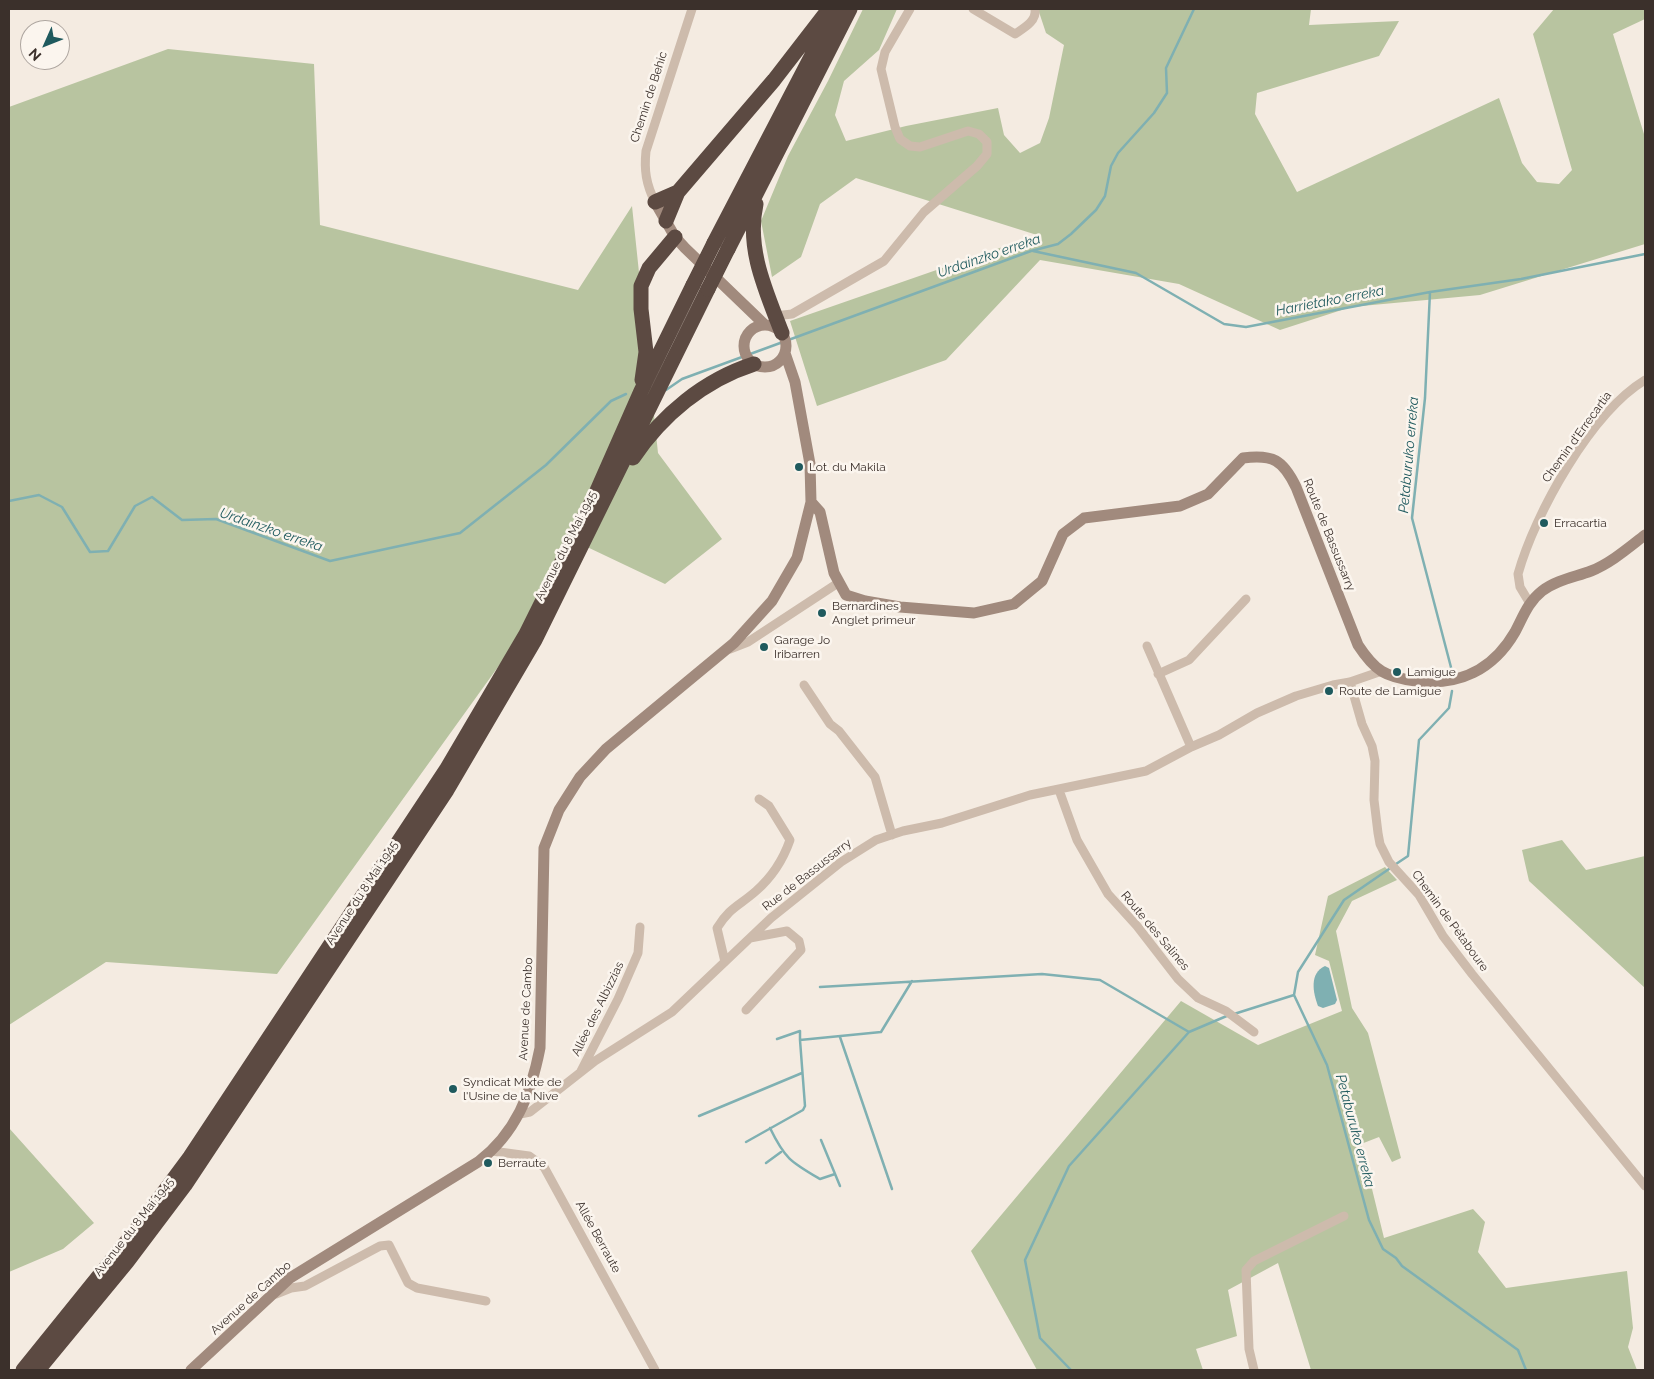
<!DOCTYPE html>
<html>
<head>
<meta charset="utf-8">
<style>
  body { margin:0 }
  #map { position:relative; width:1654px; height:1379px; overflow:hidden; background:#f4ebe1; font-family:Raleway,sans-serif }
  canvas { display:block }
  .frame { position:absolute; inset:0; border:10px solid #3b302b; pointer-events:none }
  .north { position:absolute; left:20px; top:20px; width:50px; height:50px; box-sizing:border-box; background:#fbf5ee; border:1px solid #aea6a0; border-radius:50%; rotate:226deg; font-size:14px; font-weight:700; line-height:20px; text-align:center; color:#3b302b }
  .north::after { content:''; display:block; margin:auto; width:18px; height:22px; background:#1f5a5e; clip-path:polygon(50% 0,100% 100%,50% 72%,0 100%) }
</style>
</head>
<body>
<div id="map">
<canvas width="1654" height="1379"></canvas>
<div class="frame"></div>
<div class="north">N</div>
</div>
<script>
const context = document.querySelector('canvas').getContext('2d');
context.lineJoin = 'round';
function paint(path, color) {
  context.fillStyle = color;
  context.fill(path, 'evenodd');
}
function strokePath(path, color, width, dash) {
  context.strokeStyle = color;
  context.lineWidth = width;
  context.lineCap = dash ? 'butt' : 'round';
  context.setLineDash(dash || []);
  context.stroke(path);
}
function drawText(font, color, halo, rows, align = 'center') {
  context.font = font + ' Raleway,sans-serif';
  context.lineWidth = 5;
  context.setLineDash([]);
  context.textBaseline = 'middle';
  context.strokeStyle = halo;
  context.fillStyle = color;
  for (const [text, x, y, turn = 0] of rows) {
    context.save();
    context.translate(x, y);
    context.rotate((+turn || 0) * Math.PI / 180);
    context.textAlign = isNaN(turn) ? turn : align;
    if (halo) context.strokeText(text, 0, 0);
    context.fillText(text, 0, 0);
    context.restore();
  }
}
paint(new Path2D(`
  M 863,9 L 897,9 L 879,50 L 844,81 L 835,115 L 846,141 L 906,126 L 998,108 L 1004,135 L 1020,153 L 1040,143 L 1049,118 L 1064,45 L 1046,33 L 1038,9 L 1311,9 L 1309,25 L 1399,21 L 1379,56 L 1257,93 L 1255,114 L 1297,192 L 1499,98 L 1522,163 L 1537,182 L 1559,184 L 1572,170 L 1533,34 L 1554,9 L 1645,9 L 1645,19 L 1613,34 L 1644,134 L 1645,244 L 1480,295 L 1351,307 L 1280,330 L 1179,284 L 1040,260 L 946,360 L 817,406 L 790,321 L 1037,235 L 856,178 L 820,204 L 801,257 L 772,277 L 761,221 L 788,156 L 828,81 Z
  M 168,49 L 314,64 L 320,225 L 578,290 L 632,206 L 658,453 L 722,539 L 665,584 L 585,546 L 277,974 L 106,962 L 9,1025 L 9,107 Z
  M 1562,840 L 1586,870 L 1645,856 L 1645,988 L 1529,881 L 1522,850 Z
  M 1385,867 L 1397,880 L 1352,901 L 1336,931 L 1352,1008 L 1368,1033 L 1401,1158 L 1392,1162 L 1379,1137 L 1361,1144 L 1384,1238 L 1473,1209 L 1485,1222 L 1478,1252 L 1506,1288 L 1627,1271 L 1633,1328 L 1628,1347 L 1637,1370 L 1311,1370 L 1278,1263 L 1228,1290 L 1237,1336 L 1196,1349 L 1203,1370 L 1037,1370 L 971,1251 L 1181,1001 L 1258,1045 L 1342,1011 L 1329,961 L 1315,955 L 1328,896 Z
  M 9,1128 L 94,1223 L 63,1249 L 9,1272 Z`), '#b8c4a0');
paint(new Path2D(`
  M 1325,966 L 1329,968 L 1337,1000 L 1335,1004 L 1323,1008 L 1318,1006 C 1313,993 1309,973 1325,966 Z`), '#7fb0b2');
strokePath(new Path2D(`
  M 1033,251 L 1136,273 L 1224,324 L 1246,327 L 1430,292 L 1521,279 L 1645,254
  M 1430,292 L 1425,398 L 1412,518 L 1453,675
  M 666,390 L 682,379 L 1031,251 L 1058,244 L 1071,234 L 1096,210 L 1105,196 L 1111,166 L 1118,153 L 1154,113 L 1167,93 L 1166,68 L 1194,9
  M 9,501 L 39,495 L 62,507 L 90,552 L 108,551 L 135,506 L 152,497 L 182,520 L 216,519 L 330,561 L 460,533 L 546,465 L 611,401 L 626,394
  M 1396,864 L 1408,856 L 1419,740 L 1449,708 L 1452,691
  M 1389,869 L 1344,900 L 1298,972 L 1294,995 L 1327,1065 L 1369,1220 L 1383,1249 L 1396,1258 L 1402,1266 L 1518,1350 L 1526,1370
  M 820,987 L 1042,974 L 1100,980 L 1189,1032
  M 1234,1014 L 1294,995
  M 840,1037 L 892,1189
  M 777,1039 L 800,1031 L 800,1040
  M 699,1116 L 802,1073
  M 770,1128 C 785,1159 791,1162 820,1179 L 835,1174
  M 821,1140 L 840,1186
  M 746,1142 L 803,1110 L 805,1106 L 800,1040 L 881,1032 L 912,981
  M 766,1163 L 781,1152
  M 1071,1370 L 1040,1338 L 1025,1260 L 1069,1166 L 1189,1032 L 1229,1015`), '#7fb0b2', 2.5);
strokePath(new Path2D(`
  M 973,9 L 1015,34 C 1024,28 1037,21 1035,9
  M 655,202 C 646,184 644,170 646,151 L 692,9
  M 775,316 L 792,314 L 884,261 L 924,212 L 977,166 L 987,154 L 987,142 L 979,134 L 968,131 L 920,147 L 910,146 L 900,139 L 895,127 L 881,69 L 885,52 L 910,9
  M 1529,602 L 1520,587 L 1518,574 C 1535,513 1591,413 1645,380
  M 1147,646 L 1191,747
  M 730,649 L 748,642 L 838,583
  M 1158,674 L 1189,660 L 1246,599
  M 1350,682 L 1362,724 L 1372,746 L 1375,761 L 1374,800 L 1378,833 L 1380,844 L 1389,862 L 1419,895 L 1443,936 L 1472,974 L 1645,1186
  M 804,685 L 830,724 L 839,731 L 875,777 L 892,835
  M 1059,790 L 1077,840 L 1108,894 L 1137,926 L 1178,979 L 1198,998 L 1226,1011 L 1254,1032
  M 725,962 L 717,928 C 730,907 739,906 756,891 C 772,877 783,860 790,840 L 769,806 L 759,799
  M 746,1010 L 801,950 L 799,941 L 787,931 L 750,938
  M 581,1071 L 618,999 L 638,953 L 640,927
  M 520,1114 L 530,1112 L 595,1061 L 672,1012 L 771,918 L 841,862 L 876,840 L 903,831 L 942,823 L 1030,795 L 1146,771 L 1191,747 L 1219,735 L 1257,713 L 1296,696 L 1333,685 L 1350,682 L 1379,672
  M 492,1151 L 529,1156 L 544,1167 L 655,1370
  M 276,1294 L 291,1288 L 305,1286 L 380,1246 L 389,1245 L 408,1283 L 417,1288 L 486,1301
  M 1254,1370 L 1249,1349 L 1246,1270 L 1254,1261 L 1344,1216`), '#cdbbac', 9);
strokePath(new Path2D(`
  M 655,202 L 675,237 L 685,248 L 765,325
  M744 346a21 21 0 1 1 42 0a21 21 0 1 1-42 0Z
  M 811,502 L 820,512 L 834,573 L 846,595 L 865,601 L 900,607 L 974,613 L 1014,604 L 1042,581 L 1063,534 L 1084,518 L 1180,506 L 1208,494 L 1243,458 C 1273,454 1283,460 1296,487 L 1358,645 C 1375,671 1385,677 1416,681 C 1459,686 1493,670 1515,632 C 1523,617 1528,602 1542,591 C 1556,580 1575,577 1591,571 C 1611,563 1628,548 1645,535
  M 191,1370 L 290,1278 L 478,1162 C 516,1133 531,1094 540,1048 L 544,848 L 559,810 L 580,777 L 606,749 L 734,643 L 772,601 L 797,558 L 811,502 L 810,464 L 795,382 L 785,353`), '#a18a7d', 11);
strokePath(new Path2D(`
  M 655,202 L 678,192 L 774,80 L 825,14
  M 756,204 C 746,249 766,291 782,333
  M 666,221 L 678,192
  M 714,243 L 836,9
  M 728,249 L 850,9
  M 642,380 L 646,352 L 641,309 L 641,286 L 649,268 L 675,237
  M 633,458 C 662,415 704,380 754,364
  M 23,1370 L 132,1235 L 190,1157 L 446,770 L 526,634 L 596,493 L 641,391 L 693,285
  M 38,1370 L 127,1262 L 185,1185 L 447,790 L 535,640 L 708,289`), '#5c4a42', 15);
strokePath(new Path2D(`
  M 693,285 L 714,243
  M 708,289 L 728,249`), '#5c4a42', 15);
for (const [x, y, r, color] of [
  [799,467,5,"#1f5a5e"],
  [1544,523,5,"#1f5a5e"],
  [822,613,5,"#1f5a5e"],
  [764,647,5,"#1f5a5e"],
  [1397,672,5,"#1f5a5e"],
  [1329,691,5,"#1f5a5e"],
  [453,1089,5,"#1f5a5e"],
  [488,1163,5,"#1f5a5e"]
]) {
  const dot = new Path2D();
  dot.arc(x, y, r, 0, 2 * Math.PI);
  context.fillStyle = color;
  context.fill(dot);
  strokePath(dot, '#fbf5ee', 2);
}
drawText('12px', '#3b302b', '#fbf5ee', [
  ["Chemin de Behic",649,97,-72],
  ["Chemin d'Errecartia",1577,437,-54],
  ["Route de Bassussarry",1329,535,68],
  ["Avenue du 8 Mai 1945",566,546,-63],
  ["Rue de Bassussarry",807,875,-38],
  ["Avenue du 8 Mai 1945",362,893,-57],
  ["Chemin de Pétaboure",1450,921,54],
  ["Route des Salines",1155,931,50],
  ["Avenue de Cambo",526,1009,-87],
  ["Allée des Albizzias",598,1009,-64],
  ["Avenue du 8 Mai 1945",134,1227,-52],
  ["Allée Berraute",598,1237,61],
  ["Avenue de Cambo",251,1298,-42]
]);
drawText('12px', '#3b302b', '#fbf5ee', [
  ["Lot. du Makila",809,467],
  ["Erracartia",1554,523],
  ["Bernardines",832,606],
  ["Anglet primeur",832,620],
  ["Garage Jo",774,640],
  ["Iribarren",774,654],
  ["Lamigue",1407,672],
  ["Route de Lamigue",1339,691],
  ["Syndicat Mixte de",463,1082],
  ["l'Usine de la Nive",463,1096],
  ["Berraute",498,1163]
], 'left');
drawText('italic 14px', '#1f5a5e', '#fbf5ee', [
  ["Urdainzko erreka",989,256,-19],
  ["Harrietako erreka",1330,301,-11],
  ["Petaburuko erreka",1409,455,-85],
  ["Urdainzko erreka",271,530,19],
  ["Petaburuko erreka",1355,1131,75]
]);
</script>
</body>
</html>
